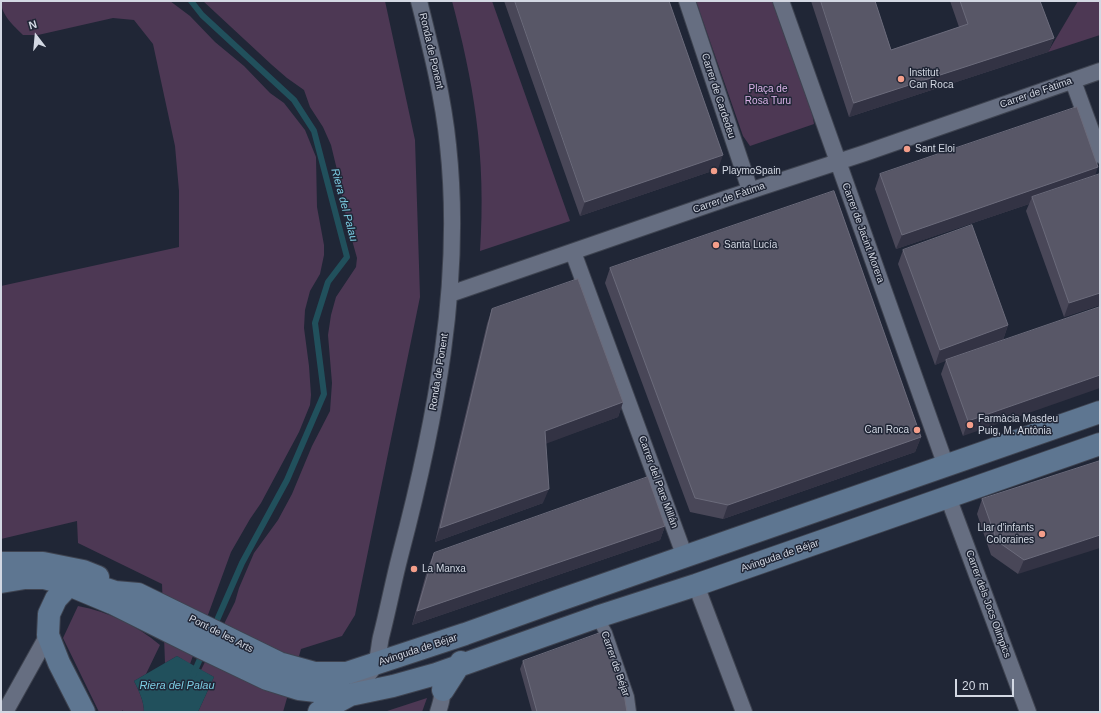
<!DOCTYPE html>
<html>
<head>
<meta charset="utf-8">
<style>
  body { margin:0 }
  #map { position:relative; width:1101px; height:713px; overflow:hidden; background:#202636; font-family:Helvetica,sans-serif }
  canvas { display:block }
  .frame { position:absolute; inset:0; border:2px solid #d3d8e3; pointer-events:none }
  .north { position:absolute; left:16px; top:16px; width:40px; height:40px; -webkit-text-stroke:3px #202636; paint-order:stroke; rotate:344deg; font-size:11px; font-weight:700; line-height:16px; text-align:center; color:#d3d8e3 }
  .north::after { content:''; display:block; margin:auto; width:14px; height:18px; background:#d3d8e3; clip-path:polygon(50% 0,100% 100%,50% 72%,0 100%) }
  .scale { position:absolute; left:955px; top:679px; width:59px; height:18px; box-sizing:border-box; border:2px solid #d3d8e3; border-top:0; padding-left:5px; font-size:12px; line-height:14px; white-space:nowrap; color:#d3d8e3; -webkit-text-stroke:3px #202636; paint-order:stroke }
</style>
</head>
<body>
<div id="map">
<canvas width="1101" height="713"></canvas>
<div class="frame"></div>
<div class="north">N</div>
<div class="scale">20 m</div>
</div>
<script>
const context = document.querySelector('canvas').getContext('2d');
context.lineJoin = 'round';
function paint(path, color) {
  context.fillStyle = color;
  context.fill(path, 'evenodd');
}
function strokePath(path, color, width, dash) {
  context.strokeStyle = color;
  context.lineWidth = width;
  context.lineCap = dash ? 'butt' : 'round';
  context.setLineDash(dash || []);
  context.stroke(path);
}
function drawText(font, color, halo, rows, align = 'center') {
  context.font = font + ' Helvetica,sans-serif';
  context.lineWidth = 3;
  context.setLineDash([]);
  context.textBaseline = 'middle';
  context.strokeStyle = halo;
  context.fillStyle = color;
  for (const [text, x, y, turn = 0] of rows) {
    context.save();
    context.translate(x, y);
    context.rotate((+turn || 0) * Math.PI / 180);
    context.textAlign = isNaN(turn) ? turn : align;
    if (halo) context.strokeText(text, 0, 0);
    context.fillText(text, 0, 0);
    context.restore();
  }
}
paint(new Path2D(`
  M 1,1 L 170,1 L 190,16 L 215,42 L 244,66 L 270,93 L 284,103 L 305,130 L 316,157 L 317,207 L 324,245 L 324,255 L 320,274 L 310,291 L 305,310 L 304,328 L 309,366 L 311,395 L 310,405 L 299,432 L 261,503 L 250,519 L 231,552 L 190,664 L 177,656 L 165,663 L 162,584 L 78,543 L 77,521 L 1,539 L 1,286 L 179,247 L 179,191 L 175,146 L 153,44 L 134,20 L 113,18 L 38,35 L 23,35 C 14,26 1,15 1,1 Z
  M 203,1 L 385,1 L 415,140 L 420,297 L 355,615 L 342,636 L 301,649 L 283,712 L 198,712 L 214,677 L 201,670 L 235,602 L 239,588 L 254,553 L 278,520 L 292,494 L 312,446 L 330,411 L 332,383 L 328,335 L 331,315 L 336,297 L 356,267 L 357,258 L 347,222 L 338,174 L 331,145 L 323,127 L 310,107 L 304,90 L 287,78 L 272,65 Z
  M 452,1 L 492,1 L 570,221 L 480,251 C 483,206 482,161 476,117 C 471,78 462,39 452,1 Z
  M 696,1 L 773,1 L 812,112 L 814,124 L 750,146 L 743,136 Z
  M 1078,1 L 1100,1 L 1100,35 L 1048,52 Z
  M 78,606 C 109,612 136,625 160,645 L 146,674 L 134,681 C 139,691 144,701 144,712 L 123,712 L 123,710 L 121,712 L 99,712 L 63,638 Z
  M 427,698 L 422,712 L 384,712 Z`), '#4d3854');
paint(new Path2D(`
  M 177,656 L 214,677 L 198,712 L 144,712 C 144,701 139,691 134,681 Z`), '#21505c');
strokePath(new Path2D(`
  M 191,1 L 202,15 L 294,100 L 314,131 L 347,257 L 328,282 L 315,323 L 324,394 L 287,480 L 242,563 L 214,627
  M 193,675 L 203,652`), '#21505c', 6);
const pedestrian = new Path2D(`
  M 597,617 L 606,633 L 628,697 L 630,712`);
const minor = new Path2D(`
  M 687,1 L 750,190
  M 781,1 L 946,466
  M 1073,81 L 1100,155
  M 573,252 L 685,557
  M 450,294 L 725,199 L 865,153 L 1100,71
  M 948,497 L 1028,712
  M 696,585 L 744,712
  M 350,695 C 357,687 370,674 375,665 C 379,657 379,645 381,637 C 388,610 393,583 400,556 C 435,423 463,283 448,145 C 443,96 431,49 419,1
  M 5,712 L 48,635
  M 438,712 C 442,700 444,693 439,681`);
const secondary = new Path2D(`
  M 1,563 L 43,563 L 83,571 L 98,577
  M 1,582 L 25,578 L 44,578 L 69,585 L 112,603 L 202,648 L 267,679 L 299,689 L 350,695 L 393,686 L 436,674 L 597,617 L 696,585 L 1100,444
  M 443,690 L 461,662
  M 84,712 L 59,663 L 48,635 L 49,614 L 56,599 L 69,585 L 85,582 L 115,592 L 138,594 L 279,663 L 315,673 L 347,673 L 465,634 L 554,602 L 1100,412
  M 319,712 L 350,695`);
strokePath(pedestrian, '#3e4350', 14);
strokePath(minor, '#3e4350', 18);
strokePath(secondary, '#3e4350', 24);
strokePath(pedestrian, '#666e81', 12);
strokePath(minor, '#666e81', 16);
strokePath(secondary, '#5e7691', 22);
paint(new Path2D(`
  M 504,1 L 669,1 L 718,169 L 580,216 Z
  M 811,1 L 875,1 L 891,50 L 959,27 L 950,1 L 1040,1 L 1054,38 L 1048,52 L 849,117 Z
  M 880,174 L 1095,175 L 1100,305 L 1064,317 L 1026,211 L 1029,204 L 896,249 L 875,189 Z
  M 903,250 L 1008,325 L 1003,340 L 965,354 L 1100,307 L 963,436 L 941,374 L 946,360 L 935,365 L 898,264 Z
  M 610,268 L 921,437 L 915,452 L 723,519 L 690,512 L 605,283 Z
  M 492,309 L 623,402 L 618,417 L 546,443 L 543,503 L 435,542 L 487,324 Z
  M 1100,461 L 1018,574 L 991,555 L 977,514 L 982,499 Z
  M 665,526 L 660,540 L 412,625 L 428,567 L 434,553 Z
  M 523,661 L 627,712 L 532,712 L 520,669 Z`), '#494758');
paint(new Path2D(`
  M 1054,38 L 1048,52 L 849,117 L 854,103 Z
  M 723,155 L 718,169 L 580,216 L 585,202 Z
  M 1098,167 L 1093,182 L 1032,197 L 1029,204 L 896,249 L 902,235 Z
  M 1100,293 L 1100,305 L 1064,317 L 1069,303 Z
  M 1008,325 L 1003,340 L 935,365 L 940,350 Z
  M 1100,375 L 1100,388 L 963,436 L 968,421 Z
  M 623,402 L 618,417 L 540,446 L 545,431 Z
  M 921,437 L 915,452 L 723,519 L 728,505 Z
  M 549,489 L 543,503 L 435,542 L 440,528 Z
  M 665,526 L 660,540 L 412,625 L 417,611 Z
  M 1100,535 L 1100,548 L 1018,574 L 1024,560 Z`), '#334');
const building = new Path2D(`
  M 515,1 L 669,1 L 723,155 L 585,202 Z
  M 821,1 L 875,1 L 891,50 L 968,24 L 960,1 L 1040,1 L 1054,38 L 854,103 Z
  M 1077,107 L 1098,167 L 902,235 L 880,174 Z
  M 1100,174 L 1100,293 L 1069,303 L 1032,197 Z
  M 834,191 L 921,437 L 728,505 L 695,498 L 610,268 Z
  M 972,225 L 1008,325 L 940,350 L 903,250 Z
  M 578,279 L 623,402 L 545,431 L 549,489 L 440,528 L 492,309 Z
  M 1100,307 L 1100,375 L 968,421 L 946,360 Z
  M 1100,461 L 1100,535 L 1024,560 L 997,541 L 982,499 Z
  M 648,477 L 665,526 L 417,611 L 434,553 Z
  M 603,632 L 624,694 L 627,712 L 537,712 L 523,661 Z`);
paint(building, '#585767');
strokePath(building, '#6b6b7b', 1);
for (const [x, y, r, color] of [
  [901,79,4,"#f49e8a"],
  [907,149,4,"#f49e8a"],
  [714,171,4,"#f49e8a"],
  [716,245,4,"#f49e8a"],
  [970,425,4,"#f49e8a"],
  [917,430,4,"#f49e8a"],
  [1042,534,4,"#f49e8a"],
  [414,569,4,"#f49e8a"]
]) {
  const dot = new Path2D();
  dot.arc(x, y, r, 0, 2 * Math.PI);
  context.fillStyle = color;
  context.fill(dot);
  strokePath(dot, '#202636', 1.5);
}
drawText('10px', '#d3d8e3', '#202636', [
  ["Ronda de Ponent",431,51,77],
  ["Carrer de Fàtima",1036,93,-19],
  ["Carrer de Cardedeu",718,96,72],
  ["Carrer de Fàtima",729,198,-19],
  ["Carrer de Jacint Morera",863,233,70],
  ["Ronda de Ponent",439,372,-81],
  ["Carrer del Pare Millán",658,482,70],
  ["Avinguda de Béjar",780,556,-19],
  ["Carrer dels Jocs Olimpics",988,604,70],
  ["Pont de les Arts",221,634,27],
  ["Avinguda de Béjar",418,650,-18],
  ["Carrer de Béjar",615,664,71]
]);
drawText('10px', '#d3d8e3', '#202636', [
  ["Institut",909,73],
  ["Can Roca",909,85],
  ["Sant Eloi",915,149],
  ["PlaymoSpain",722,171],
  ["Santa Lucía",724,245],
  ["Farmàcia Masdeu",978,419],
  ["Puig, M. Antònia",978,431],
  ["Can Roca",909,430,"right"],
  ["Llar d'infants",1034,528,"right"],
  ["Coloraines",1034,540,"right"],
  ["La Manxa",422,569]
], 'left');
drawText('10px', '#dab2e7', '#202636', [
  ["Plaça de",768,89],
  ["Rosa Turu",768,101]
]);
drawText('italic 11px', '#7ccde3', '#202636', [
  ["Riera del Palau",344,205,75],
  ["Riera del Palau",177,686]
]);
</script>
</body>
</html>
